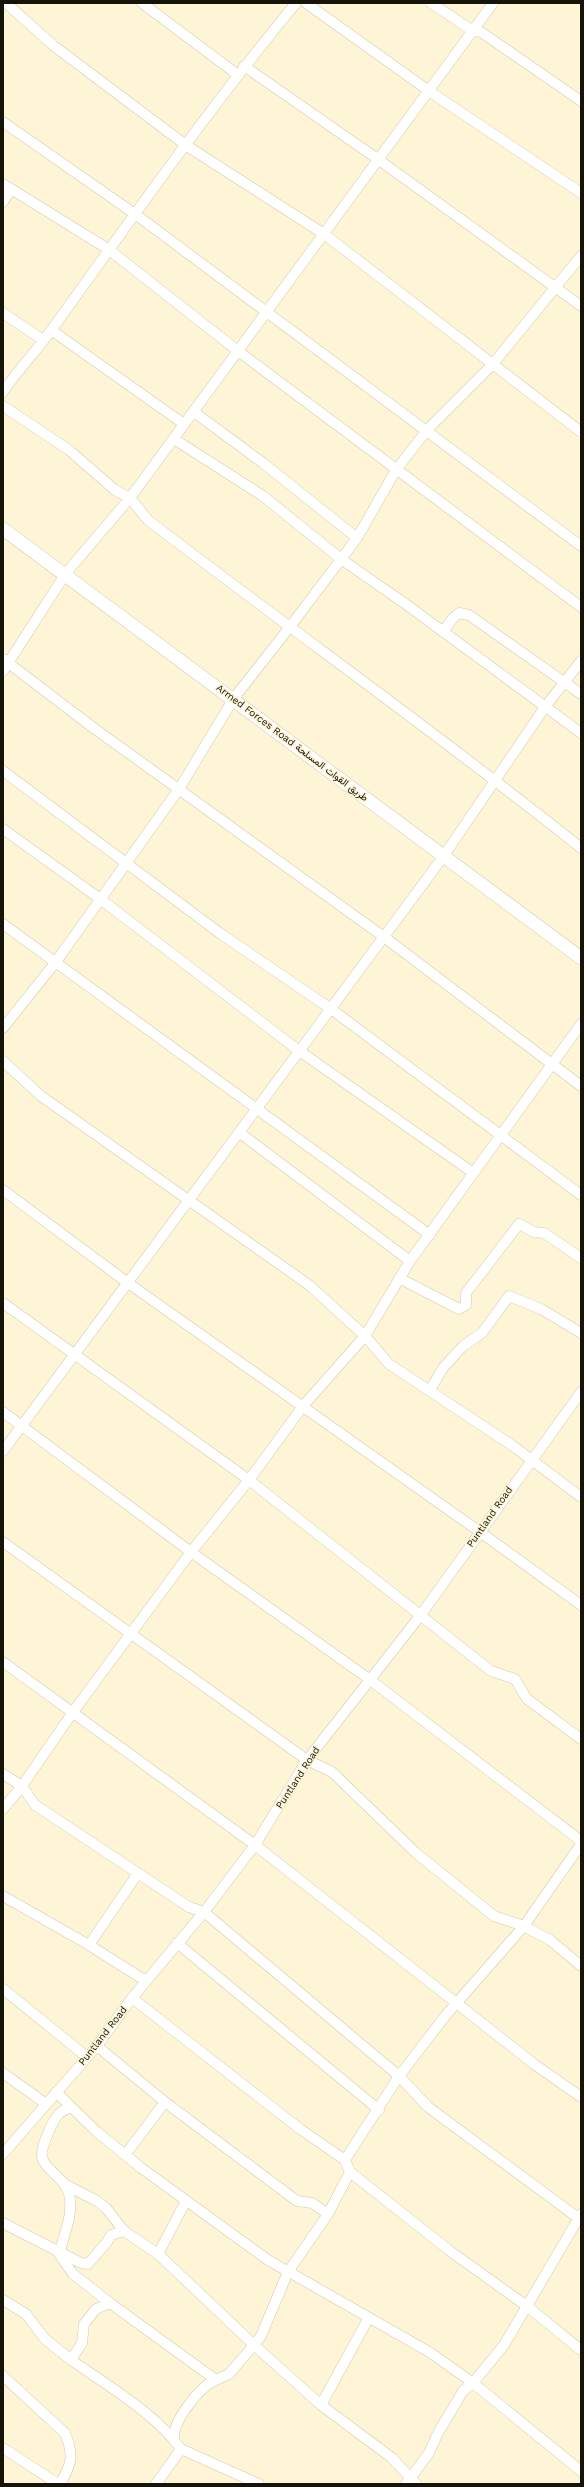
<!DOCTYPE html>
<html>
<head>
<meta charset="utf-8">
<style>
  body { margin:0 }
  #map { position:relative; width:584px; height:2487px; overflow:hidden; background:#fdf5d6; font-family:"Work Sans",sans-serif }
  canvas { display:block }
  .frame { position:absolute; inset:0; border:4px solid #161409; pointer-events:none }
</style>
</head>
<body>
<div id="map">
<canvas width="584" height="2487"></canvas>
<div class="frame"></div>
</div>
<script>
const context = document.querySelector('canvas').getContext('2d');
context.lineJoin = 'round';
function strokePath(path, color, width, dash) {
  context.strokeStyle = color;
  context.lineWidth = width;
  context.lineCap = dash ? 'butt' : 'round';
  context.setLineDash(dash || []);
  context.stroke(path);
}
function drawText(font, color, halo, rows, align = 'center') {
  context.font = font + ' "Work Sans",Vazirmatn,sans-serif';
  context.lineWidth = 3;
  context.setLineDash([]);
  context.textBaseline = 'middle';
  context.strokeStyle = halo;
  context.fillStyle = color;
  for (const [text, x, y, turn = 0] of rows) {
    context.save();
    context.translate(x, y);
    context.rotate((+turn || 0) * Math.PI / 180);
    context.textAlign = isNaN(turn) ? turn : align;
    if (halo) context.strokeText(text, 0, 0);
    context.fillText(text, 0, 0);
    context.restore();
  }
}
const minor = new Path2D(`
  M 6,3 L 54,46 L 187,146 L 324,234 L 581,432
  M 142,3 L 238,75
  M 306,3 L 429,91 L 581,193
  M 431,3 L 473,31 L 481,32 L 581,101
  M 244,66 L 379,160 L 581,306
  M 3,122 L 135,214 L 581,546
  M 3,184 L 108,249 L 238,351 L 581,607
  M 3,202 L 11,189
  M 3,313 L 43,340
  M 51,330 L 184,424
  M 3,392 C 18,370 37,350 53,328 C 132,218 210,107 296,3
  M 3,406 L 69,450 L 115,490 L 130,498 L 148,520 C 291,630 440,735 581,848
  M 194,412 L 263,463 L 357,538
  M 174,439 L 263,496 L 341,559 L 407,605 L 581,733
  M 443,632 L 453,618 L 459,613 L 469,615 L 581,694
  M 3,659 L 95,729 L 384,937 L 581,1086
  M 3,671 L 66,573 L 130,498 L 493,3
  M 3,771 L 221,934 L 331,1009 L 581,1195
  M 3,829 L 99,898 L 298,1050 L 472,1172
  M 3,924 L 430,1235
  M 3,1028 L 55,963 L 179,789 L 234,698 L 289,628 L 357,538 L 396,470 L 427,430 L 492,365 L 581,256
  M 3,1061 L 41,1096 L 309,1285 L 365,1336 L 389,1364 L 513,1446 L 581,1497
  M 240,1133 L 410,1261
  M 3,1190 L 128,1283 L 480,1532 L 581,1605
  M 399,1278 L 459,1309 L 466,1305 L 466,1293 L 519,1224 L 534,1232 L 544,1233 L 581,1258
  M 3,1303 L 249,1480 L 491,1671 L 515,1679 L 527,1699 L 581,1739
  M 430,1390 L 443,1368 L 463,1346 L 482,1333 L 509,1296 L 541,1309 L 581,1333
  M 3,1412 L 191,1552 L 369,1679 L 581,1841
  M 3,1451 L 443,857 L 545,707 L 581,661
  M 3,1542 L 307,1760 L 332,1772 L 416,1853 L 494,1916 L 524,1926 L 550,1940 L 581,1966
  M 3,1662 L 255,1845 L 534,2064 L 581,2097
  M 3,1774 L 22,1786 L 35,1805 L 189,1907 L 204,1912 L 399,2076 L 428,2107 L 581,2220
  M 3,1809 L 22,1786 L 73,1712 L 191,1552 L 249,1480 L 303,1406 L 365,1336 L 410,1261 L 581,1024
  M 3,1896 L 89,1945 L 146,1981
  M 177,1943 L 379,2110
  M 89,1945 L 138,1873
  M 3,1989 L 87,2057
  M 132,1998 L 300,2129 L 345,2160
  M 97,2046 L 165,2102 L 297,2201 L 312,2203 L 328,2214
  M 3,2073 L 46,2104
  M 56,2092 L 97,2132 L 140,2167 L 268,2260 L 431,2353 L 473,2383 L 581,2471
  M 71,2107 C 67,2109 61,2111 58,2115 C 52,2122 38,2152 43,2160 C 49,2173 65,2178 69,2194 C 74,2214 64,2234 59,2254 L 73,2274 L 110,2303 L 96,2309 L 84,2324 L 82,2343 L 71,2360 C 107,2385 156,2414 181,2449 L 156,2484
  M 3,2154 L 97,2046 L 132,1998 L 204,1912 L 255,1845 L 307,1760 L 420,1616 L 581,1392
  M 125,2155 L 165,2102
  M 350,2172 L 450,2251 L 528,2307 L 581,2350
  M 66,2185 L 97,2201 L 106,2208 L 124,2231 L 158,2254 L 254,2345 L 229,2374 L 216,2380 L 110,2303
  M 3,2223 L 81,2263 L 88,2264 L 107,2242 L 111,2235 L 124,2231
  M 158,2254 L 186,2201
  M 3,2300 L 26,2314 L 45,2339 L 71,2360
  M 3,2376 L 65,2433 C 74,2455 72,2464 60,2484
  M 321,2405 L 368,2319
  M 174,2438 C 173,2421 200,2386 216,2380
  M 3,2448 L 58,2484
  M 181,2449 L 259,2484
  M 406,2484 L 429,2453 L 438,2433 L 463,2391 L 473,2383 L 504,2345 L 581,2214
  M 416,2484 L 392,2458 L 321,2405 L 254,2345 L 261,2336 L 288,2272 L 328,2214 L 350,2172 L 345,2160 L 399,2076 L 446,2015 L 524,1926 L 581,1844`);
const tertiary = new Path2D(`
  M 3,529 L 581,958`);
strokePath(minor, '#d1c9ab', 11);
strokePath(tertiary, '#d1c9ab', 14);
strokePath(minor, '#fff', 10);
strokePath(tertiary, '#fff', 13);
drawText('10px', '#161409', '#fdf5d6', [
  ["Armed Forces Road طريق القوات المسلحة",292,743,37],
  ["Puntland Road",490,1517,-55],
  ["Puntland Road",298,1778,-57],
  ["Puntland Road",103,2036,-52]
]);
</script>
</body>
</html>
